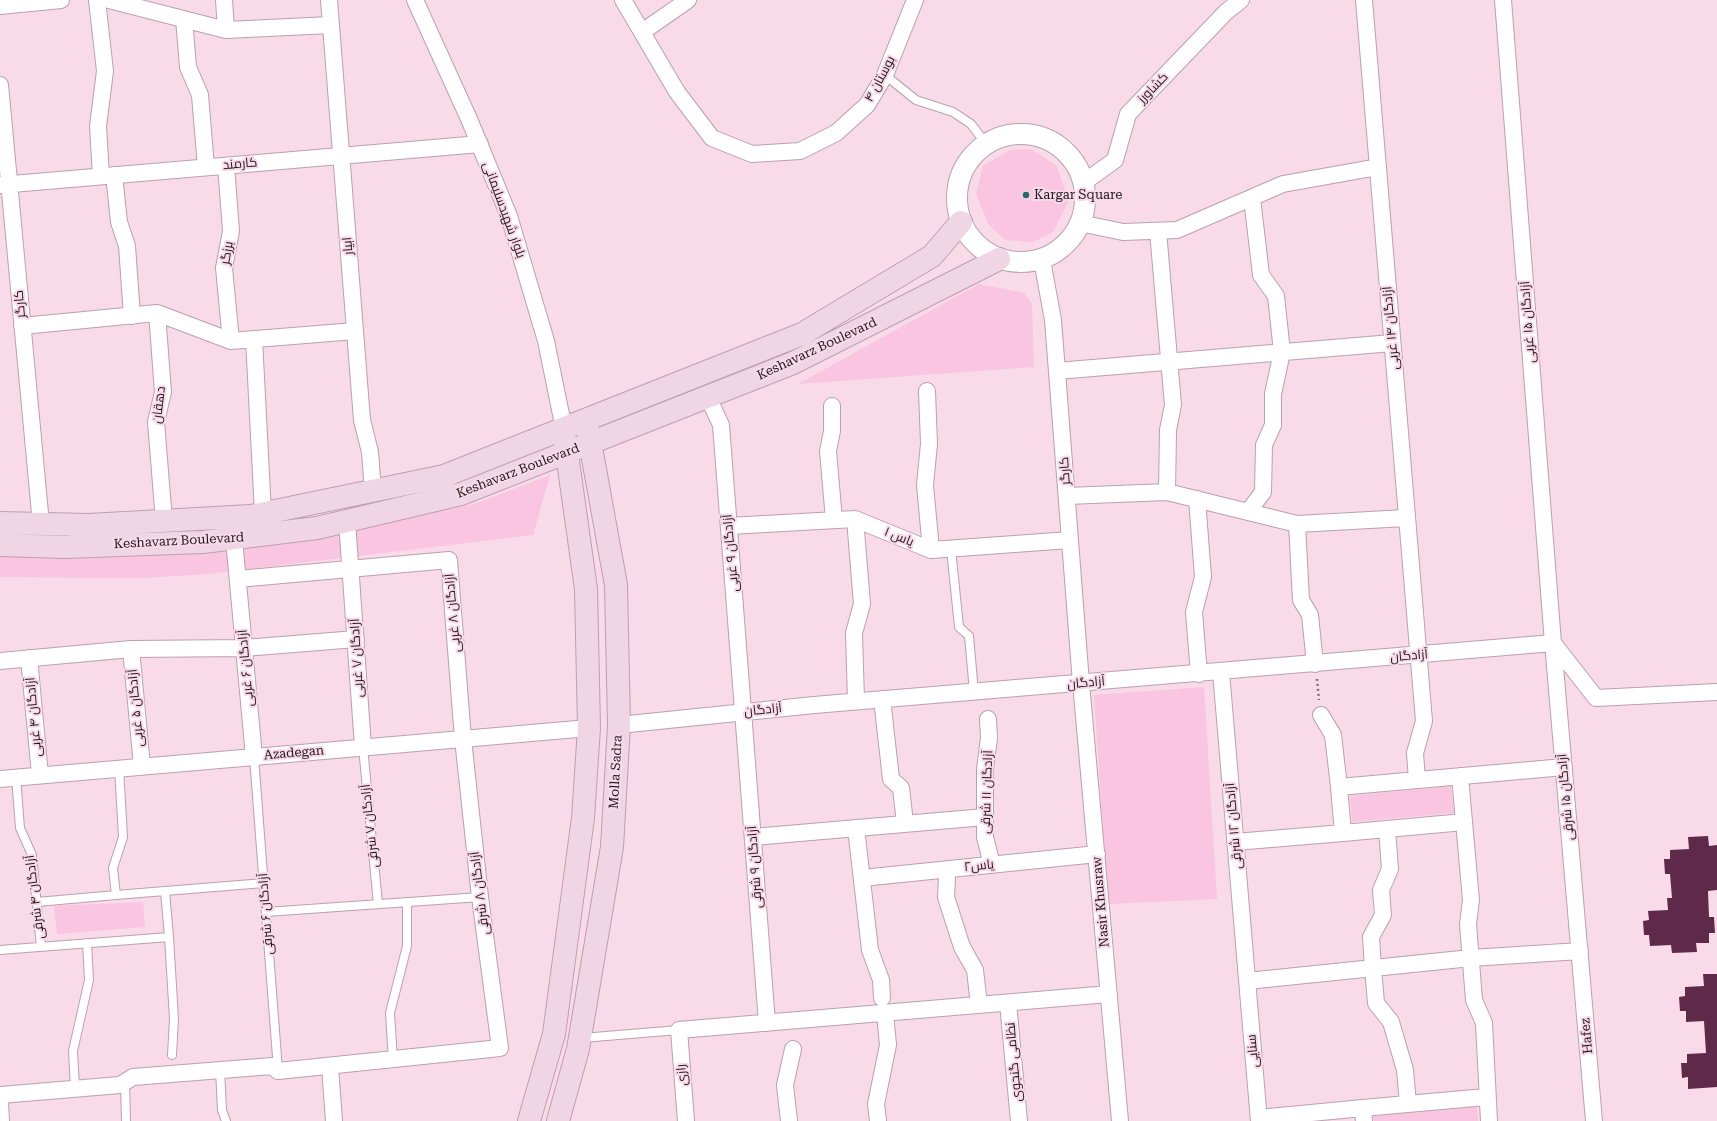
<!DOCTYPE html>
<html>
<head>
<meta charset="utf-8">
<style>
  body { margin:0 }
  canvas { display:block; background:#f8dae9 }
</style>
</head>
<body>
<canvas width="1717" height="1121"></canvas>
<script>
const context = document.querySelector('canvas').getContext('2d');
context.lineJoin = 'round';
function paint(path, color) {
  context.fillStyle = color;
  context.fill(path, 'evenodd');
}
function strokePath(path, color, width, dash) {
  context.strokeStyle = color;
  context.lineWidth = width;
  context.lineCap = dash ? 'butt' : 'round';
  context.setLineDash(dash || []);
  context.stroke(path);
}
function drawText(font, color, halo, rows, align = 'center') {
  context.font = font + ' "Roboto Serif",Cairo,serif';
  context.lineWidth = 4;
  context.setLineDash([]);
  context.textBaseline = 'middle';
  context.strokeStyle = halo;
  context.fillStyle = color;
  for (const [text, x, y, turn = 0] of rows) {
    context.save();
    context.translate(x, y);
    context.rotate((+turn || 0) * Math.PI / 180);
    context.textAlign = isNaN(turn) ? turn : align;
    if (halo) context.strokeText(text, 0, 0);
    context.fillText(text, 0, 0);
    context.restore();
  }
}
paint(new Path2D(`
  M 1030,149 L 1056,165 L 1069,200 L 1053,232 L 1033,242 L 1005,240 L 988,224 L 976,193 L 983,166 L 1010,150 Z
  M 979,284 L 1024,293 L 1032,304 L 1034,367 L 798,384 Z
  M 550,475 L 533,535 L 208,574 L 143,578 L 0,577 L 0,553 L 234,539 L 472,505 Z
  M 1204,687 L 1217,899 L 1108,904 L 1094,695 Z
  M 1451,786 L 1454,813 L 1352,822 L 1350,796 Z
  M 143,902 L 145,927 L 57,934 L 54,906 Z
  M 1477,1107 L 1478,1121 L 1374,1121 L 1373,1116 Z`), '#f9c5e0');
paint(new Path2D(`
  M 1708,836 L 1709,846 L 1717,845 L 1717,890 L 1708,891 L 1709,917 L 1714,917 L 1715,933 L 1709,933 L 1709,943 L 1696,943 L 1697,952 L 1672,953 L 1671,945 L 1650,946 L 1649,935 L 1644,935 L 1643,921 L 1649,920 L 1648,911 L 1668,910 L 1667,898 L 1672,898 L 1670,874 L 1665,874 L 1664,859 L 1670,859 L 1670,850 L 1689,849 L 1688,837 Z
  M 1703,974 L 1717,974 L 1717,1087 L 1688,1089 L 1688,1077 L 1682,1078 L 1681,1063 L 1687,1063 L 1687,1054 L 1706,1053 L 1704,1021 L 1686,1022 L 1686,1011 L 1680,1011 L 1679,997 L 1685,996 L 1685,987 L 1704,986 Z`), '#5f2a49');
const service = new Path2D(`
  M 885,75 L 916,100 L 953,112 L 971,124 L 986,144
  M 951,549 L 959,627 L 969,636 L 974,692
  M 363,747 L 378,904
  M 254,757 L 278,1070
  M 16,777 L 20,828 L 32,855 L 41,947
  M 165,891 L 169,937
  M 116,895 L 264,883
  M 37,902 L 116,895 L 113,868 L 123,837 L 119,768
  M 266,912 L 480,897
  M 0,950 L 169,937 L 174,1019 L 172,1055
  M 582,1038 L 679,1030
  M 393,1060 L 390,1013 L 407,946 L 407,902
  M 220,1070 L 222,1110 L 226,1121
  M 125,1082 L 126,1121
  M 75,1088 L 73,1051 L 89,980 L 87,943`);
const minor = new Path2D(`
  M 97,0 L 105,71 L 98,126 L 101,176
  M 109,0 L 226,30 L 331,25
  M 224,0 L 226,30
  M 329,0 L 362,420 L 370,452 L 373,491
  M 415,0 L 469,119 L 509,216 L 546,341 L 564,429
  M 623,0 L 677,92 L 712,138 L 752,154 L 800,151 L 836,133 L 867,105 L 885,75 L 915,0
  M 1364,0 L 1424,721 L 1415,753 L 1417,780
  M 1503,0 L 1553,643 L 1594,1121
  M 0,6 L 61,0
  M 184,19 L 188,67 L 200,95 L 206,167
  M 642,32 L 688,0
  M 0,85 L 41,524
  M 226,166 L 231,231 L 224,268 L 231,341
  M 114,175 L 119,222 L 127,246 L 132,316
  M 1083,183 L 1115,160 L 1128,114 L 1226,12 L 1241,0
  M 0,185 L 480,144
  M 1080,223 L 1123,232 L 1177,230 L 1283,184 L 1378,167
  M 1158,231 L 1173,405 L 1168,430 L 1167,492
  M 1042,260 L 1053,320 L 1081,683 L 1120,1121
  M 157,313 L 163,392 L 156,422 L 164,521
  M 22,326 L 157,313 L 231,341 L 355,331
  M 254,339 L 263,513
  M 1057,371 L 1392,343
  M 927,391 L 929,444 L 925,485 L 931,550
  M 708,397 L 721,425 L 767,1023
  M 832,406 L 832,431 L 828,451 L 834,520
  M 1067,496 L 1167,492 L 1297,524 L 1406,518
  M 1197,499 L 1203,577 L 1194,612 L 1199,674
  M 1248,512 L 1263,492 L 1264,445 L 1273,425 L 1273,394 L 1282,352 L 1276,296 L 1261,275 L 1252,198
  M 855,519 L 862,604 L 854,633 L 856,701
  M 347,521 L 363,747
  M 1297,524 L 1301,600 L 1310,615 L 1315,664
  M 729,526 L 855,519 L 931,550 L 1070,540
  M 234,539 L 254,757
  M 1553,643 L 1596,698 L 1717,692
  M 131,649 L 142,766
  M 29,658 L 40,775
  M 0,661 L 131,649 L 244,648 L 356,639
  M 1221,672 L 1259,1121
  M 882,699 L 891,779 L 901,788 L 905,823
  M 1321,715 L 1333,735 L 1339,787
  M 988,719 L 989,738 L 985,769 L 985,837 L 992,865
  M 619,725 L 814,705 L 1553,643
  M 1460,776 L 1464,822 L 1343,833 L 1339,787 L 1564,767
  M 0,779 L 589,728
  M 1464,822 L 1471,900 L 1468,924 L 1474,1000 L 1484,1023 L 1489,1121
  M 856,828 L 870,950 L 881,980 L 882,998
  M 1387,829 L 1390,869 L 1381,890 L 1383,915 L 1371,937 L 1373,968 L 1376,1003 L 1391,1022 L 1405,1070 L 1408,1104
  M 753,837 L 985,817
  M 1235,842 L 1343,833
  M 947,877 L 946,897 L 962,947 L 975,970 L 979,1005
  M 862,878 L 1097,854
  M 1247,981 L 1471,958 L 1580,951
  M 1008,1003 L 1019,1121
  M 330,1067 L 334,1121
  M 0,1095 L 120,1085 L 133,1077 L 272,1066 L 278,1071 L 500,1048 L 480,897 L 463,739 L 449,560 L 238,579
  M 0,1102 L 1,1121
  M 1259,1118 L 1363,1108
  M 686,1121 L 679,1030 L 1109,994
  M 789,1121 L 785,1085 L 793,1049
  M 878,1121 L 876,1104 L 888,1045 L 885,1013
  M 1364,1121 L 1363,1108 L 1486,1097`);
const tertiary = new Path2D(`
  M957 198a64 64 0 1 1 128 0a64 64 0 1 1-128 0Z`);
const secondary = new Path2D(`
  M 0,523 L 89,525 L 251,516 L 444,476 L 802,334 L 932,256 L 961,222
  M 0,545 L 65,547 L 203,542 L 317,528 L 461,494 L 793,363 L 999,259
  M 529,1121 L 554,1034 L 583,818 L 589,728 L 586,589 L 565,440
  M 558,1121 L 578,1049 L 612,847 L 619,725 L 616,585 L 588,431`);
strokePath(service, '#bca0ae', 10);
strokePath(minor, '#bca0ae', 18);
strokePath(tertiary, '#bca0ae', 22);
strokePath(secondary, '#bca0ae', 24);
strokePath(new Path2D(`
  M 1317,679 L 1319,700`), '#84707a', 2.5, [2, 3]);
strokePath(service, '#fff', 8);
strokePath(minor, '#fff', 16);
strokePath(tertiary, '#fff', 20);
strokePath(secondary, '#f0d6e5', 22);
for (const [x, y, r, color] of [
  [1026,195,4,"#1e6b6b"]
]) {
  const dot = new Path2D();
  dot.arc(x, y, r, 0, 2 * Math.PI);
  context.fillStyle = color;
  context.fill(dot);
  strokePath(dot, '#f8dae9', 1.5);
}
drawText('13px', '#22171d', '#f8dae9', [
  ["بوستان ۴",880,79,-62],
  ["کشاورز",1153,88,-46],
  ["کارمند",240,164,-5],
  ["بلوار شهیدسلیمانی",504,210,70],
  ["ابیار",348,246,-95],
  ["برزگر",227,253,-80],
  ["کارگر",20,304,-95],
  ["آزادگان ۱۵ غربی",1528,322,-94],
  ["آزادگان ۱۴ غربی",1391,328,-95],
  ["Keshavarz Boulevard",817,349,-25],
  ["دهقان",159,405,-83],
  ["Keshavarz Boulevard",518,471,-21],
  ["کارگر",1065,471,-94],
  ["یاس ۱",899,537,22],
  ["Keshavarz Boulevard",179,541,-3],
  ["آزادگان ۹ غربی",731,553,-95],
  ["آزادگان ۸ غربی",453,613,-95],
  ["آزادگان",1409,656,-5],
  ["آزادگان ۷ غربی",357,658,-93],
  ["آزادگان ۶ غربی",246,668,-95],
  ["آزادگان",1086,683,-5],
  ["آزادگان ۵ غربی",136,708,-95],
  ["آزادگان",763,710,-6],
  ["آزادگان ۴ غربی",34,717,-95],
  ["Azadegan",294,753,-5],
  ["Molla Sadra",616,772,-87],
  ["آزادگان ۱۱ شرقی",987,792,-88],
  ["آزادگان ۱۵ شرقی",1566,797,-95],
  ["آزادگان ۷ شرقی",370,826,-96],
  ["آزادگان ۱۲ شرقی",1234,826,-95],
  ["یاس۲",979,866,-6],
  ["آزادگان ۹ شرقی",755,867,-94],
  ["آزادگان ۸ شرقی",480,893,-97],
  ["آزادگان ۴ شرقی",35,897,-97],
  ["Nasir Khusraw",1101,902,-95],
  ["آزادگان ۶ شرقی",266,914,-94],
  ["Hafez",1587,1036,-95],
  ["سنایی",1253,1051,-95],
  ["نظامی گنجوی",1014,1062,-95],
  ["رازی",682,1075,-95]
]);
drawText('13px', '#22171d', '#f8dae9', [
  ["Kargar Square",1034,195]
], 'left');
</script>
</body>
</html>
